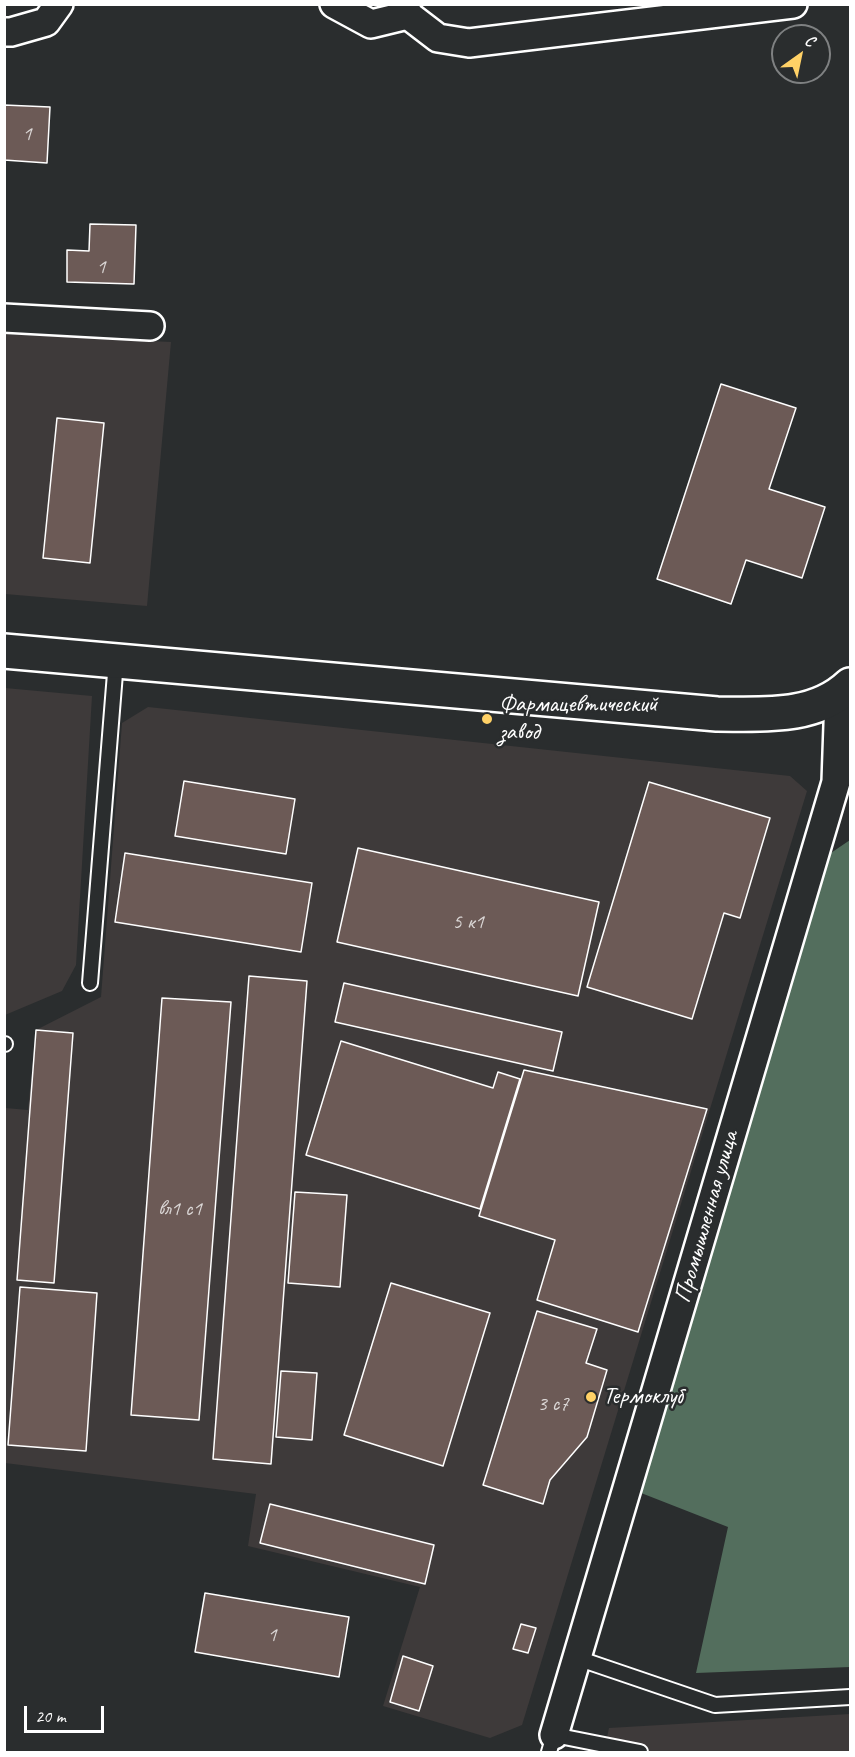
<!DOCTYPE html>
<html>
<head>
<meta charset="utf-8">
<style>
  body { margin:0 }
  #map { position:relative; width:855px; height:1757px; overflow:hidden; background:#2a2d2e; font-family:Caveat,sans-serif }
  canvas { display:block }
  .frame { position:absolute; inset:0; border:6px solid #fff; pointer-events:none }
  .north { position:absolute; left:771px; top:24px; width:60px; height:60px; box-sizing:border-box; background:#2a2d2e; border:2px solid #7f8182; border-radius:50%; rotate:33deg; font-size:16px; font-weight:700; line-height:24px; text-align:center; color:#fff }
  .north::after { content:''; display:block; margin:auto; width:21px; height:27px; background:#ffd166; clip-path:polygon(50% 0,100% 100%,50% 72%,0 100%) }
  .scale { position:absolute; left:24px; top:1706px; width:80px; height:27px; box-sizing:border-box; border:3px solid #fff; border-top:0; padding-left:8px; font-size:18px; line-height:21px; white-space:nowrap; color:#fff; -webkit-text-stroke:4px #2a2d2e; paint-order:stroke }
</style>
</head>
<body>
<div id="map">
<canvas width="855" height="1757"></canvas>
<div class="frame"></div>
<div class="north">С</div>
<div class="scale">20 m</div>
</div>
<script>
const context = document.querySelector('canvas').getContext('2d');
context.lineJoin = 'round';
function paint(path, color) {
  context.fillStyle = color;
  context.fill(path, 'evenodd');
}
function strokePath(path, color, width, dash) {
  context.strokeStyle = color;
  context.lineWidth = width;
  context.lineCap = dash ? 'butt' : 'round';
  context.setLineDash(dash || []);
  context.stroke(path);
}
function drawText(font, color, halo, rows, align = 'center') {
  context.font = font + ' Caveat,sans-serif';
  context.lineWidth = 5;
  context.setLineDash([]);
  context.textBaseline = 'middle';
  context.strokeStyle = halo;
  context.fillStyle = color;
  for (const [text, x, y, turn = 0] of rows) {
    context.save();
    context.translate(x, y);
    context.rotate((+turn || 0) * Math.PI / 180);
    context.textAlign = isNaN(turn) ? turn : align;
    if (halo) context.strokeText(text, 0, 0);
    context.fillText(text, 0, 0);
    context.restore();
  }
}
paint(new Path2D(`
  M 5,334 L 171,342 L 147,606 L 5,594 Z
  M 5,688 L 92,696 L 76,965 L 62,991 L 5,1015 Z
  M 148,707 L 790,776 L 807,791 L 522,1725 L 490,1738 L 383,1706 L 420,1587 L 248,1546 L 256,1494 L 5,1463 L 5,1108 L 28,1110 L 36,1030 L 101,997 L 122,723 Z
  M 850,1714 L 850,1752 L 604,1752 L 609,1728 Z`), '#3e3a3a');
paint(new Path2D(`
  M 850,840 L 850,1667 L 696,1673 L 728,1527 L 636,1491 L 825,857 Z`), '#536e5d');
const building = new Path2D(`
  M 4,105 L 50,107 L 47,163 L 4,160 Z
  M 90,224 L 136,225 L 134,284 L 67,282 L 67,250 L 89,251 Z
  M 721,384 L 796,408 L 769,489 L 825,507 L 802,578 L 746,560 L 731,604 L 657,579 Z
  M 57,418 L 104,423 L 90,563 L 43,558 Z
  M 184,781 L 295,799 L 286,854 L 175,836 Z
  M 649,782 L 770,818 L 740,918 L 724,913 L 692,1019 L 587,987 Z
  M 358,848 L 599,902 L 578,996 L 337,942 Z
  M 125,853 L 312,883 L 301,952 L 115,922 Z
  M 249,976 L 307,981 L 271,1464 L 213,1459 Z
  M 344,983 L 562,1032 L 553,1071 L 335,1022 Z
  M 162,998 L 231,1002 L 199,1420 L 131,1415 Z
  M 36,1030 L 73,1033 L 54,1283 L 17,1280 Z
  M 341,1041 L 493,1088 L 498,1072 L 520,1079 L 480,1209 L 306,1155 Z
  M 524,1070 L 707,1109 L 638,1332 L 537,1300 L 555,1240 L 479,1216 Z
  M 295,1192 L 347,1195 L 340,1287 L 288,1283 Z
  M 391,1283 L 490,1313 L 443,1466 L 344,1435 Z
  M 20,1287 L 97,1293 L 86,1451 L 8,1445 Z
  M 537,1311 L 597,1329 L 586,1363 L 607,1370 L 587,1437 L 550,1480 L 543,1504 L 483,1485 Z
  M 281,1371 L 317,1373 L 312,1440 L 276,1437 Z
  M 270,1504 L 434,1545 L 425,1584 L 260,1543 Z
  M 205,1593 L 349,1617 L 339,1677 L 195,1652 Z
  M 521,1624 L 536,1628 L 528,1653 L 513,1649 Z
  M 403,1656 L 433,1666 L 419,1711 L 390,1702 Z`);
paint(building, '#6c5a56');
strokePath(building, '#fff', 1.5);
const lane = new Path2D(`
  M 90,983 L 116,661
  M 4,1044 L 5,1044
  M 577,1658 L 715,1705 L 850,1697
  M 549,1752 L 554,1735 L 640,1752`);
const street = new Path2D(`
  M 334,4 L 371,24 L 408,15
  M 405,4 L 408,15 L 438,38 L 469,43 L 793,4
  M 4,32 L 11,32 L 46,22 L 59,4
  M 4,318 L 150,326
  M 554,1735 L 836,782 L 839,696`);
const secondary = new Path2D(`
  M 4,651 L 717,714 C 764,714 814,719 850,685`);
strokePath(lane, '#fff', 18);
strokePath(street, '#fff', 32);
strokePath(secondary, '#fff', 38);
strokePath(lane, '#2a2d2e', 14);
strokePath(street, '#2a2d2e', 27);
strokePath(secondary, '#2a2d2e', 33);
for (const [x, y, r, color] of [
  [487,719,6,"#ffd166"],
  [591,1397,6,"#ffd166"]
]) {
  const dot = new Path2D();
  dot.arc(x, y, r, 0, 2 * Math.PI);
  context.fillStyle = color;
  context.fill(dot);
  strokePath(dot, '#2a2d2e', 2);
}
drawText('21px', '#dad6d5', null, [
  ["1",27,134],
  ["1",101,267],
  ["5 к1",468,922],
  ["вл1 с1",180,1209],
  ["3 с7",553,1404],
  ["1",272,1635]
]);
drawText('24px', '#fff', '#2a2d2e', [
  ["Фармацевтический",499,705],
  ["завод",499,733],
  ["Термоклуб",603,1397]
], 'left');
drawText('24px', '#fff', '#2a2d2e', [
  ["Промышленная улица",707,1217,-74]
]);
</script>
</body>
</html>
